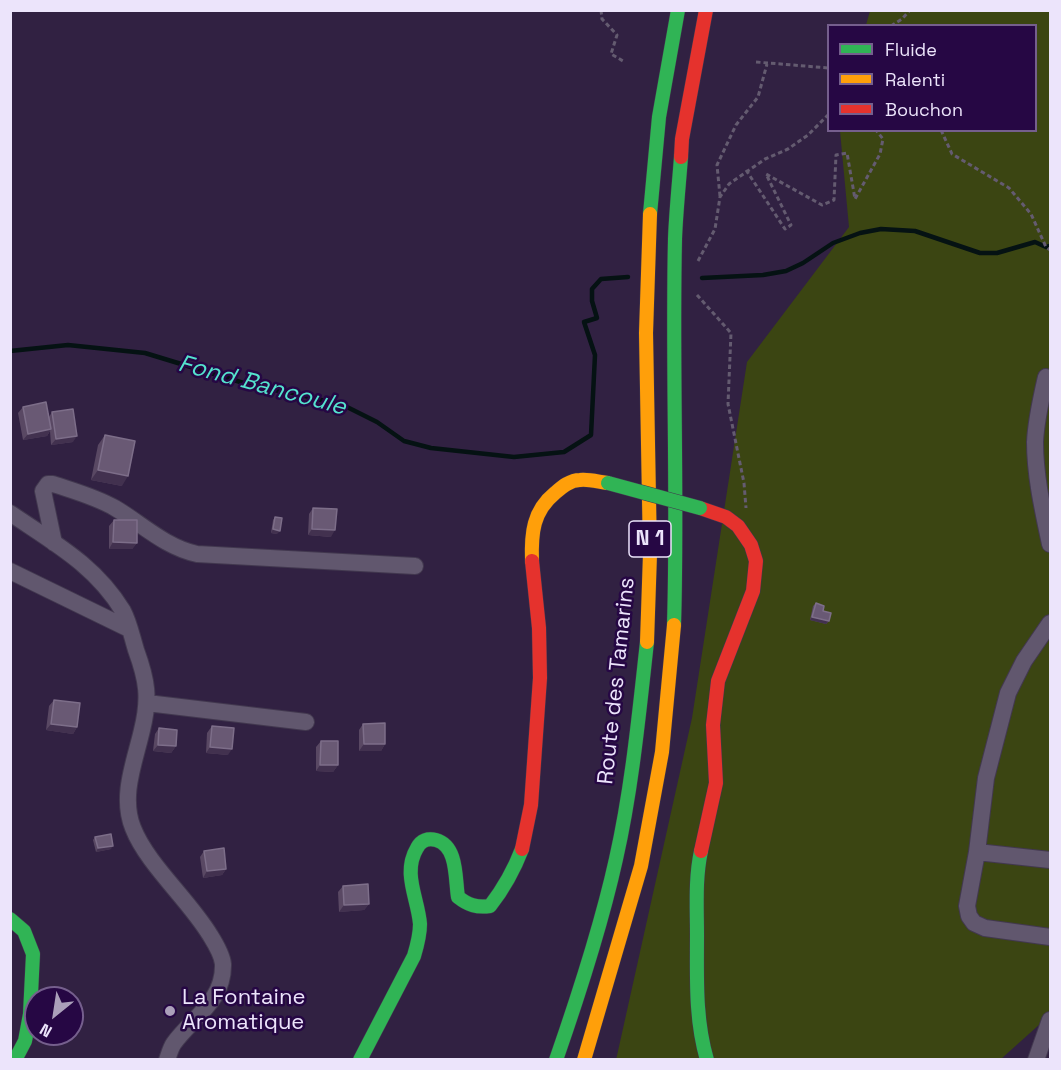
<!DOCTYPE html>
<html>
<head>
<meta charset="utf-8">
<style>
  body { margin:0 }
  #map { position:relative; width:1061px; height:1070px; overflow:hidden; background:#312142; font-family:"Space Grotesk",sans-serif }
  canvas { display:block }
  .frame { position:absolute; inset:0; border:12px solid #ece4fb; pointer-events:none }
  .legend { position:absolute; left:827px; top:24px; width:210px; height:108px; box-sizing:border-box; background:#260744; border:2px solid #755f8d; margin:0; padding:8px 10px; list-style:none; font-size:18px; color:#ece4fb }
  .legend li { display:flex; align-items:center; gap:12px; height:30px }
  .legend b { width:30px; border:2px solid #755f8d }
  .north { position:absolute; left:24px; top:986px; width:60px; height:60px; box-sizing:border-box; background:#260744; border:2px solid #755f8d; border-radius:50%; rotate:210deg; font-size:16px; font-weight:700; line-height:24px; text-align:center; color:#ece4fb }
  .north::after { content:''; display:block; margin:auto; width:21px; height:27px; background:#aba0ba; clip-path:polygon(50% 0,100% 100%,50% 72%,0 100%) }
</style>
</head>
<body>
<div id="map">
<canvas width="1061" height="1070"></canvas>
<div class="frame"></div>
<ul class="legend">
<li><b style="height:8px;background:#30b455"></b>Fluide</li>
<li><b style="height:8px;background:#ff9f0a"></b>Ralenti</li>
<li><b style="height:8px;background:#e5322d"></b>Bouchon</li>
</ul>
<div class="north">N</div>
</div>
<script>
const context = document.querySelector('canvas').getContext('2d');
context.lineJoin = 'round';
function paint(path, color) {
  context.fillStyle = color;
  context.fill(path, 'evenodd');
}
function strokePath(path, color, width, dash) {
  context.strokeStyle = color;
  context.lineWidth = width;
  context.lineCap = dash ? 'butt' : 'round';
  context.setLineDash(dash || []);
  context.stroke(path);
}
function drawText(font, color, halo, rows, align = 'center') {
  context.font = font + ' "Space Grotesk",sans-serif';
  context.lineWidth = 5;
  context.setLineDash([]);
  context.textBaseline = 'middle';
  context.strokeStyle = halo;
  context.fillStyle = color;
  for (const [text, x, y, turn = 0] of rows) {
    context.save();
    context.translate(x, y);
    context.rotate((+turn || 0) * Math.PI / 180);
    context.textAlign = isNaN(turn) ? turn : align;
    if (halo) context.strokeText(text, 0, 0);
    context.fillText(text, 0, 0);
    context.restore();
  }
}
paint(new Path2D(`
  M 870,11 L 1050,11 L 1050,1015 L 1001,1059 L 616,1060 L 692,718 L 747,362 L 849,227 L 840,131 L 1036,130 L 1036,26 L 866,25 Z`), '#3b4512');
strokePath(new Path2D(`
  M 702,278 L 763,275 L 786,271 L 803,263 L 833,243 L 860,233 L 881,229 L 915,231 L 980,253 L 997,253 L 1035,242 L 1046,247 L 1050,246
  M 10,351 L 68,345 L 145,353 L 260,388 L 293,393 L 345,406 L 377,422 L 404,441 L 431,448 L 514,457 L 564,452 L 591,435 L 595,355 L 584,322 L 597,318 L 592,301 L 592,289 L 601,279 L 628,277`), '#051213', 4.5);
const street = new Path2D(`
  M 1046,377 C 1041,399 1036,420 1035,442 C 1035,476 1043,511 1050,544
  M 10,513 C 54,543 95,565 123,611 C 129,622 132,637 136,650 C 147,680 150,698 142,730 C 135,761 120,796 133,828 C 147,864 189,900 210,935 C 215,943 222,954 223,964 C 224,1001 193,1017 174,1043 C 171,1047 169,1054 167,1060
  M 54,543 L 43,491 L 48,484 L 53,484 C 74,491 96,497 115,508 C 142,524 165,547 197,554 L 415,566
  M 10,571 L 129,629
  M 1050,623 L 1024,661 L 1008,693 L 986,778 L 977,852 L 967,906 L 969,916 L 974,923 L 985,928 L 1050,937
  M 147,703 L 306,722
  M 977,852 L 1050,860
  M 1036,1060 L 1050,1020`);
const fast = new Path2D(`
  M 650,214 L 659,117 L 678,10
  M 674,625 C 678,497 672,368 675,239 C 676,212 679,184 681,157
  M 701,851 C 695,879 697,907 697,935 C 697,978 695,1019 707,1060
  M 10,919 L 24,931 L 33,954 L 30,1014 L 25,1041 L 15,1060
  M 360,1060 L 414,956 C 417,946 420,935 420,924 C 418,898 402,873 417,848 C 421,840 428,838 436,840 C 458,846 455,879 458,897 C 468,905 477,908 490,906 C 504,888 514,870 522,849
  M 556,1060 C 579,994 601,927 616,859 C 632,788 639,714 647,642`);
const slow = new Path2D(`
  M 532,561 C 531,533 533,511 555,493 C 562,487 570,480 580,480 C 589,479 599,482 608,483
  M 647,642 L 650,554 L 646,333 L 650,214
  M 584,1060 L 641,866 L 662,752 L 674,625`);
const jam = new Path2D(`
  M 681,157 L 682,139 L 706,10
  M 700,508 L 726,517 L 738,526 L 751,545 L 756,561 L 753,591 L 718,681 L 713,725 L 716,783 L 701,851
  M 522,849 L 531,805 L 540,678 L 539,628 L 532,561`);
strokePath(street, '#42384f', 18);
strokePath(fast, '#42384f', 15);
strokePath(slow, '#42384f', 15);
strokePath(jam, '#42384f', 15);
strokePath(new Path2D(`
  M 38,10 L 40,10
  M 601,10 L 602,19 L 617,35 L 611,54 L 623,61
  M 891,26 L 902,19 L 910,10
  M 756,62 L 828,68
  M 941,130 L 952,154 L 1009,188 L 1031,214 L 1046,247 L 1050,250
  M 746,170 L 785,229 L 791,225 L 766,174 L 822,205 L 834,200 L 836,155 L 847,153 L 855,199 L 880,154 L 883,139 L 876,130
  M 720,196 L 717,165 L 736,125 L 758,97 L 767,64
  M 698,261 L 715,229 L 720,197 L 729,184 L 765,159 L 788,149 L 808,135 L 828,115
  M 697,295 L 731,333 L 728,404 L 744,483 L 746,508`), '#645b70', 3, [4.5, 3]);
strokePath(street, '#61576e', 16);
strokePath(fast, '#30b455', 14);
strokePath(slow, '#ff9f0a', 14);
strokePath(jam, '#e5322d', 14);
const fastBridge = new Path2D(`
  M 608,483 L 700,508`);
strokePath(fastBridge, '#42384f', 15, []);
strokePath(fastBridge, '#30b455', 14);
paint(new Path2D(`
  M 23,407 L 49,417 L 52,412 L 73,442 L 51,445 L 50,431 L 47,436 L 23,440 L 18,413 Z
  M 105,435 L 122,486 L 91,480 L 98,445 Z
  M 313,508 L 331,537 L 308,535 L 309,514 Z
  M 275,517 L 277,534 L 271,533 L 273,520 Z
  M 114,520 L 137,543 L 132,549 L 109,549 L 109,526 Z
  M 816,603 L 823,611 L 829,621 L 826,624 L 810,620 L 813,606 Z
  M 54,700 L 77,727 L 73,734 L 46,730 L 49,706 Z
  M 363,724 L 385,744 L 381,751 L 359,751 L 359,730 Z
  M 212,726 L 228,755 L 206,753 L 207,733 Z
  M 159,728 L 176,746 L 171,753 L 153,751 L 155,734 Z
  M 321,741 L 338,765 L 333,772 L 316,771 L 316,747 Z
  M 95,837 L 111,849 L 96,852 L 93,840 Z
  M 204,851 L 226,869 L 222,875 L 203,878 L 200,857 Z
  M 343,886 L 369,904 L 364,910 L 339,912 L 338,892 Z`), '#594863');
paint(new Path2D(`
  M 51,429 L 47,436 L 23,440 L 28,434 Z
  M 77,436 L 73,442 L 51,445 L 56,439 Z
  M 98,470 L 128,476 L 122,486 L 91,480 Z
  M 273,529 L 280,531 L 277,534 L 271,533 Z
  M 312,529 L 335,530 L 331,537 L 308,535 Z
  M 113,542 L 137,543 L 132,549 L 109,549 Z
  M 812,617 L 829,621 L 826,624 L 810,620 Z
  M 51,724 L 77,727 L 73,734 L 46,730 Z
  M 364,744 L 385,744 L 381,751 L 359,751 Z
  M 158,745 L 176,746 L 171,753 L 153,751 Z
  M 210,747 L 232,749 L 228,755 L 206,753 Z
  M 320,765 L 338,765 L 333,772 L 316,771 Z
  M 113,846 L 111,849 L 96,852 L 98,848 Z
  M 226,869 L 222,875 L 203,878 L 207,871 Z
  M 369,904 L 364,910 L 339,912 L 344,905 Z`), '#42314f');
const building = new Path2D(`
  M 46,402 L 51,429 L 28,434 L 23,407 Z
  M 73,409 L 77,436 L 56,439 L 52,412 Z
  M 105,435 L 135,441 L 128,476 L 98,470 Z
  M 313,508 L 337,509 L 335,530 L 312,529 Z
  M 275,517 L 282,518 L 280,531 L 273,529 Z
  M 114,520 L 137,520 L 137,543 L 113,542 Z
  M 816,603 L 824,606 L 823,611 L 831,613 L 829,621 L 812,617 Z
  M 54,700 L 80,703 L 77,727 L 51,724 Z
  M 385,723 L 385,744 L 364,744 L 363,724 Z
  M 212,726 L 234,728 L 232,749 L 210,747 Z
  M 159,728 L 177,730 L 176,746 L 158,745 Z
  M 321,741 L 338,741 L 338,765 L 320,765 Z
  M 111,834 L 113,846 L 98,848 L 95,837 Z
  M 224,848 L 226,869 L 207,871 L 204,851 Z
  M 368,884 L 369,904 L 344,905 L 343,886 Z`);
paint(building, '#695974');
strokePath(building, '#7d6e89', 1.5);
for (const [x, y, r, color] of [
  [170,1011,6,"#aba0ba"]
]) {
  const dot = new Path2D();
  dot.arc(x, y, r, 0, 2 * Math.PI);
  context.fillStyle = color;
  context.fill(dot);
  strokePath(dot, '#260744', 2);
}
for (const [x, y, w] of [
  [650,539,42]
]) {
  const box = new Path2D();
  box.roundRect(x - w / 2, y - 18, w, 36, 4.5);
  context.fillStyle = '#260744';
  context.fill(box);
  strokePath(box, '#ece4fb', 1.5);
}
drawText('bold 21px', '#ece4fb', null, [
  ["N 1",650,539]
]);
drawText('22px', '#ece4fb', '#260744', [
  ["Route des Tamarins",617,681,-84]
]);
drawText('22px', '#ece4fb', '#260744', [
  ["La Fontaine",182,998],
  ["Aromatique",182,1023]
], 'left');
drawText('italic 24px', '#54e3ce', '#260744', [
  ["Fond Bancoule",262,386,15]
]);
</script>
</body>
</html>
